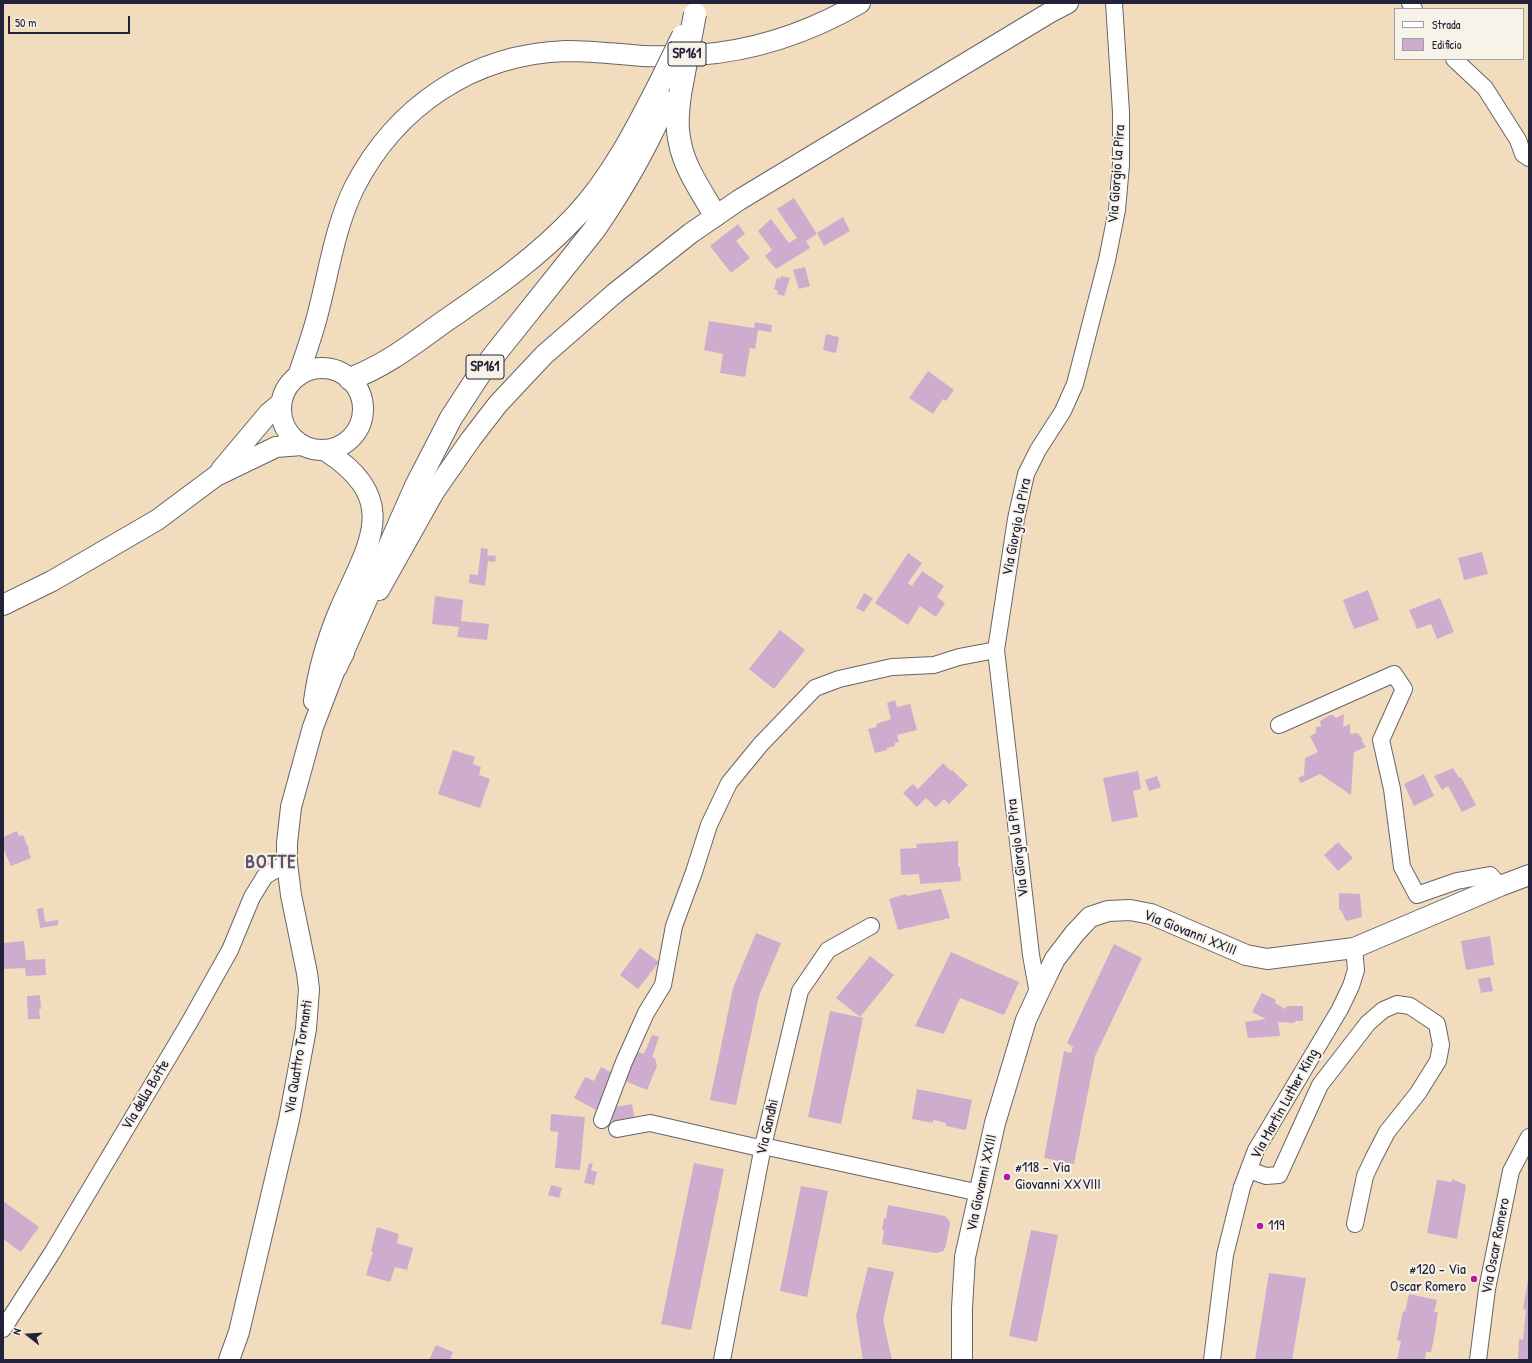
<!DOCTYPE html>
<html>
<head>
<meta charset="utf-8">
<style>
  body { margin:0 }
  #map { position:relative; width:1532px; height:1363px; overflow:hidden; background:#f1ddbd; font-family:"Patrick Hand",sans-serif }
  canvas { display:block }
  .frame { position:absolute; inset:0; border:4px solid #22223b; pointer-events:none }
  .legend { position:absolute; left:1394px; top:8px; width:130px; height:52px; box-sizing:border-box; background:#f7f3e8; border:1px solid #a29fa3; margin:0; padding:5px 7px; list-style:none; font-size:12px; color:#22223b }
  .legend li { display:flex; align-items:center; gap:8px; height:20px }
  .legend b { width:20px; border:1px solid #a29fa3 }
  .north { position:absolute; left:8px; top:1315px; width:40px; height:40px; -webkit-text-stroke:3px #f7f3e8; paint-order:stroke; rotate:287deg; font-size:11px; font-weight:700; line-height:16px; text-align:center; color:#22223b }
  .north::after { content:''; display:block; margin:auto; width:14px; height:18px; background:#22223b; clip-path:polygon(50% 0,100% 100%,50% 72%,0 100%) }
  .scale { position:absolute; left:8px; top:16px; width:122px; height:18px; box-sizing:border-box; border:2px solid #22223b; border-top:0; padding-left:5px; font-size:12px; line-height:14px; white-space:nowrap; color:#22223b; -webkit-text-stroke:3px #f7f3e8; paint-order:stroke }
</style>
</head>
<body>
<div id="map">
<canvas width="1532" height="1363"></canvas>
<div class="frame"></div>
<ul class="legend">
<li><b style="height:5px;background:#fff"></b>Strada</li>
<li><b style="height:11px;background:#ceacce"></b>Edificio</li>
</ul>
<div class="north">N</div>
<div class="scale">50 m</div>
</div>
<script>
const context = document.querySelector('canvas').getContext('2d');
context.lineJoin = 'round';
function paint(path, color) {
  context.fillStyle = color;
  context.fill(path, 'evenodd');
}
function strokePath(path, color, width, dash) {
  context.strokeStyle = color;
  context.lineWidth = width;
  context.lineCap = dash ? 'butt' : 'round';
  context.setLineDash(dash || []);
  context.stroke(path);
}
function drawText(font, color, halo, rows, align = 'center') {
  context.font = font + ' "Patrick Hand",sans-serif';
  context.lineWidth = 4;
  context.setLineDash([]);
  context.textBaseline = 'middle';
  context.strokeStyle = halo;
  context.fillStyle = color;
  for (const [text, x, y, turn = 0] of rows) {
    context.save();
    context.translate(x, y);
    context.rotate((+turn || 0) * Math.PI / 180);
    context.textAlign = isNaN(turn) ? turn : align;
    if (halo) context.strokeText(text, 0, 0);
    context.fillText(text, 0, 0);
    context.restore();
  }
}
paint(new Path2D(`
  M 794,198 L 817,234 L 806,241 L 810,248 L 776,269 L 765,256 L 772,250 L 758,231 L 771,219 L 789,243 L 797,238 L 777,209 Z
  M 843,217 L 850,231 L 824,246 L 817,233 Z
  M 738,224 L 745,234 L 736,241 L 750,258 L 731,273 L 710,246 Z
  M 805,267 L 810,286 L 799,289 L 793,270 Z
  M 781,276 L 790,278 L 784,296 L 777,294 L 778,291 L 774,289 L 777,278 L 780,279 Z
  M 709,321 L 754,328 L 755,322 L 772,325 L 771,332 L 758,330 L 755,349 L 750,348 L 745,377 L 720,373 L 723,354 L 704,350 Z
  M 826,334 L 839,337 L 836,353 L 823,350 Z
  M 928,371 L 954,390 L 946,401 L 943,399 L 933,414 L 909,398 Z
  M 481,548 L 488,549 L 487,555 L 496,556 L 495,562 L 488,561 L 485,586 L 469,583 L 470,574 L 478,575 Z
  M 1482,552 L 1488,574 L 1464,580 L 1458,558 Z
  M 908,553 L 922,563 L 908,583 L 912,586 L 922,571 L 944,586 L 937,597 L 945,603 L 936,617 L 920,606 L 908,625 L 875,603 Z
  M 1368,590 L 1379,620 L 1354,629 L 1343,600 Z
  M 864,593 L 873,598 L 864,612 L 856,608 Z
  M 435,596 L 463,600 L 461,621 L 489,624 L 487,640 L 457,637 L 459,627 L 432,624 Z
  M 1440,598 L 1454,632 L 1437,639 L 1431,624 L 1417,629 L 1409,610 Z
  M 780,630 L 805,650 L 774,689 L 749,669 Z
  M 895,700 L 897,707 L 910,704 L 917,730 L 897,735 L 899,742 L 895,743 L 895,746 L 887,748 L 887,750 L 875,753 L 868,729 L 877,727 L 876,724 L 891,719 L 887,703 Z
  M 1344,714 L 1343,727 L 1350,724 L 1350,734 L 1357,733 L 1363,739 L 1361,740 L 1366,747 L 1354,752 L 1351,795 L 1320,774 L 1301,783 L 1298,778 L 1304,775 L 1305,758 L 1318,752 L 1310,736 L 1316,733 L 1316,727 L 1321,726 L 1320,721 L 1330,715 L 1333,715 L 1336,718 Z
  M 453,750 L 475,757 L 473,764 L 481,767 L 479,775 L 490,779 L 480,808 L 438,794 Z
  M 943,763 L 951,771 L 952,770 L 968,785 L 949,804 L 944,799 L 936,807 L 926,798 L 917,807 L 903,793 L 913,784 L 918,789 Z
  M 1453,768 L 1459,778 L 1461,777 L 1476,805 L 1462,812 L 1448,786 L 1442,790 L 1434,776 Z
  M 1138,771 L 1141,789 L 1133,791 L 1138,817 L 1112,822 L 1103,778 Z
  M 1424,774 L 1434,796 L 1414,806 L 1404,784 Z
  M 1157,776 L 1161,787 L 1149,791 L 1145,780 Z
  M 17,831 L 19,836 L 23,835 L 29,849 L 28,850 L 31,858 L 11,866 L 3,848 L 3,837 Z
  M 958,841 L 958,867 L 960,867 L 961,881 L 920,884 L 919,874 L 901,875 L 900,849 L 917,848 L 916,844 Z
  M 1338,842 L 1353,858 L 1338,871 L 1324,855 Z
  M 941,889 L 950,918 L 898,930 L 889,899 L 906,894 L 907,896 Z
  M 1339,893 L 1360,894 L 1362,917 L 1346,921 L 1341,910 L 1339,910 Z
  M 43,908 L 45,922 L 58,920 L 58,925 L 40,928 L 37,909 Z
  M 756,933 L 781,943 L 759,996 L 736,1105 L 710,1100 L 733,988 Z
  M 1490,936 L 1494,965 L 1466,970 L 1461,941 Z
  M 24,941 L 26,960 L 45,959 L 46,975 L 26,976 L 25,968 L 3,969 L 3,943 Z
  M 1114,944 L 1142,958 L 1095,1056 L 1074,1164 L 1044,1158 L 1064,1051 L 1071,1053 L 1073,1047 L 1067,1043 Z
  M 640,948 L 659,962 L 638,989 L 620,975 Z
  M 951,952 L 1019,982 L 1004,1015 L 960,998 L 944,1034 L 915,1026 Z
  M 870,956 L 894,975 L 860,1017 L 836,998 Z
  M 1490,977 L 1493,991 L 1481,993 L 1478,979 Z
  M 1262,993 L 1276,1000 L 1275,1003 L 1285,1009 L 1287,1006 L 1303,1006 L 1303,1021 L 1296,1021 L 1294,1023 L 1278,1022 L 1280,1036 L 1248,1038 L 1245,1022 L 1266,1019 L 1252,1012 Z
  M 40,995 L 41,1009 L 39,1009 L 40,1019 L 28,1019 L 27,996 Z
  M 830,1011 L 863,1018 L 841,1124 L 808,1117 Z
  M 652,1035 L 659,1037 L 652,1057 L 655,1058 L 657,1066 L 647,1090 L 623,1080 L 635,1051 L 644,1054 Z
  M 601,1067 L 618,1076 L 600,1112 L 574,1098 L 585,1077 L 594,1081 Z
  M 917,1089 L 972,1100 L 966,1130 L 946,1126 L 946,1123 L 933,1120 L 933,1123 L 912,1119 Z
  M 632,1104 L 635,1122 L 613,1125 L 610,1108 Z
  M 551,1114 L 585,1117 L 580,1170 L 555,1168 L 558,1132 L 550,1131 Z
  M 589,1163 L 593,1164 L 591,1170 L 597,1172 L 594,1185 L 584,1183 Z
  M 694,1163 L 724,1169 L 691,1330 L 661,1324 Z
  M 1452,1179 L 1466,1185 L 1457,1239 L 1427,1233 L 1437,1180 L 1452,1182 Z
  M 551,1185 L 562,1188 L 559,1198 L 548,1195 Z
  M 801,1186 L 828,1191 L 807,1297 L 780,1291 Z
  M 3,1201 L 39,1227 L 21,1252 L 3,1239 Z
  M 888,1205 L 945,1216 L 950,1222 L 950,1225 L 945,1248 L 943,1251 L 936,1253 L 882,1244 L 884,1230 L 882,1230 L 884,1218 L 886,1219 Z
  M 377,1227 L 399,1234 L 397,1243 L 413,1248 L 407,1270 L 395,1267 L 390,1282 L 366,1275 L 373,1252 L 371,1251 Z
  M 1031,1230 L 1058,1235 L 1037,1342 L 1009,1336 Z
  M 868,1267 L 894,1272 L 883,1320 L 892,1360 L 863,1360 L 856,1316 Z
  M 1269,1273 L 1306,1278 L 1292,1360 L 1255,1360 Z
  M 1528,1280 L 1529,1360 L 1518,1360 L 1519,1339 L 1523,1340 L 1526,1310 L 1523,1309 Z
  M 1409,1294 L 1437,1300 L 1434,1312 L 1438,1312 L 1434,1338 L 1431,1352 L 1426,1352 L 1425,1360 L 1397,1360 L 1401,1341 L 1397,1340 L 1403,1311 L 1405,1312 Z
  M 436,1345 L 453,1352 L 450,1360 L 429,1360 Z`), '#ceacce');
const minor = new Path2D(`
  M 1410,3 L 1414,9
  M 1454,59 L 1485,88 L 1518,140 L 1523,154 L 1529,158
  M 1279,725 L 1394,674 L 1404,689 L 1381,740 L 1392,789 L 1402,867 L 1417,895 L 1457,881 L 1490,875 L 1500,886
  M 1038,994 L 1031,955 L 996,650 L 1016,519 L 1026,474 L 1038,450 L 1063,411 L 1075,384 L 1107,260 L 1117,210 L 1121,165 L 1121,112 L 1114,3
  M 602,1120 L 624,1062 L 646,1013 L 663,985 L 674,926 L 694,872 L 709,825 L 729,783 L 761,744 L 815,688 L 839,679 L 892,667 L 934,665 L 959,657 L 996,650
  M 617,1129 L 650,1123 L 755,1147 L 763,1146 L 980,1193
  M 1249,1170 L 1266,1176 L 1279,1175 L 1320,1085 L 1368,1023 L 1383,1010 L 1397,1004 L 1410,1006 L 1437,1024 L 1441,1045 L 1438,1061 L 1418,1093 L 1387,1132 L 1374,1157 L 1365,1176 L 1355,1224
  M 3,1329 L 52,1253 L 189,1023 L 230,950 L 252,897 L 265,876 L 287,863
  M 722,1360 L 763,1146 L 800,991 L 828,950 L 871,926
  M 1212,1360 L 1225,1255 L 1242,1187 L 1256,1150 L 1340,1009 L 1351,986 L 1356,970 L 1354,948
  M 1478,1360 L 1487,1289 L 1511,1171 L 1529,1137`);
const major = new Path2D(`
  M281 409a41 41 0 1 1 82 0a41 41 0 1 1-82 0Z
  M 298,376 C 305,355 313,334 318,313 C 329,271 335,227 354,188 C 396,106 473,54 566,51 C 592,51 617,54 643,56 C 660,57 679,56 696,55 C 754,51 810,32 860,3
  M 221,470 L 268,414 L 281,403
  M 379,590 L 434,492 L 471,439 L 498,404 L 544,355 L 615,293 L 691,233 L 739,200 L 1049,13 L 1068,3
  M 3,605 L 52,581 L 157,520 L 216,476 L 276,447 L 302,445
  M 314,701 C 318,670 327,640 339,611 C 368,544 403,501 326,451
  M 229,1360 L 239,1332 L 277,1171 L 289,1120 L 306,1029 L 309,989 L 307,973 L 291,895 L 287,863 L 287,843 L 291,807 L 313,727 L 336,667 L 344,653
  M 962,1360 L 962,1308 L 965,1257 L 995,1123 L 1026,1020 L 1038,994 L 1055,959 L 1075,933 L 1090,917 L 1108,911 L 1130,910 L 1151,914 L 1246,955 L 1267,959 L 1354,948 L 1500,886 L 1529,875`);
const highway = new Path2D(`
  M 680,94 C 678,110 676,127 680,143 C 684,167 703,194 715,215
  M 350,379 C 387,365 414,343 445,321 C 492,289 538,257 577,215 C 612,177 636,130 659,85
  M 336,667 L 416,486 L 451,418 L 479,375 L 499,349 L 594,230 C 625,185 651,140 671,89`);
strokePath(minor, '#6a6368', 18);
strokePath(major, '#6a6368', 22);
strokePath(highway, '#6a6368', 24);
strokePath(minor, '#fff', 16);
strokePath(major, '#fff', 20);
strokePath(highway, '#fff', 22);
const highwayBridge = new Path2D(`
  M 659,85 L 683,36
  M 680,94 L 695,14`);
strokePath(highwayBridge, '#6a6368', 24, []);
strokePath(highwayBridge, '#fff', 22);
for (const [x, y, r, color] of [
  [1007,1177,4,"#b5179e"],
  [1260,1226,4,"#b5179e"],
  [1474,1279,4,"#b5179e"]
]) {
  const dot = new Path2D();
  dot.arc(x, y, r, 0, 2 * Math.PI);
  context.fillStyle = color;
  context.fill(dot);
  strokePath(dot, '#f7f3e8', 1.5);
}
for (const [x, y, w] of [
  [687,54,38],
  [485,367,38]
]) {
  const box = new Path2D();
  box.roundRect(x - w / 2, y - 12, w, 24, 3);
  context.fillStyle = '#f7f3e8';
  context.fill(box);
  strokePath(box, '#22223b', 1);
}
drawText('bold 14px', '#22223b', null, [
  ["SP161",687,54],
  ["SP161",485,367]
]);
drawText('15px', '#22223b', '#f7f3e8', [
  ["Via Giorgio la Pira",1117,174,-86],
  ["Via Giorgio la Pira",1017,527,-79],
  ["Via Giorgio la Pira",1018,848,-97],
  ["Via Giovanni XXIII",1190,933,22],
  ["Via Quattro Tornanti",299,1057,-81],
  ["Via della Botte",146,1095,-59],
  ["Via Martin Luther King",1285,1104,-61],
  ["Via Gandhi",768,1127,-77],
  ["Via Giovanni XXIII",982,1183,-78],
  ["Via Oscar Romero",1496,1246,-79]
]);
drawText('15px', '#22223b', '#f7f3e8', [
  ["#118 - Via",1015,1168],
  ["Giovanni XXVIII",1015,1185],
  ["119",1268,1226],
  ["#120 - Via",1466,1270,"right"],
  ["Oscar Romero",1466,1287,"right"]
], 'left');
context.letterSpacing = '1px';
drawText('bold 19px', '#5e526e', '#f7f3e8', [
  ["BOTTE",271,863]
]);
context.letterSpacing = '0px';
</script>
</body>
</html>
